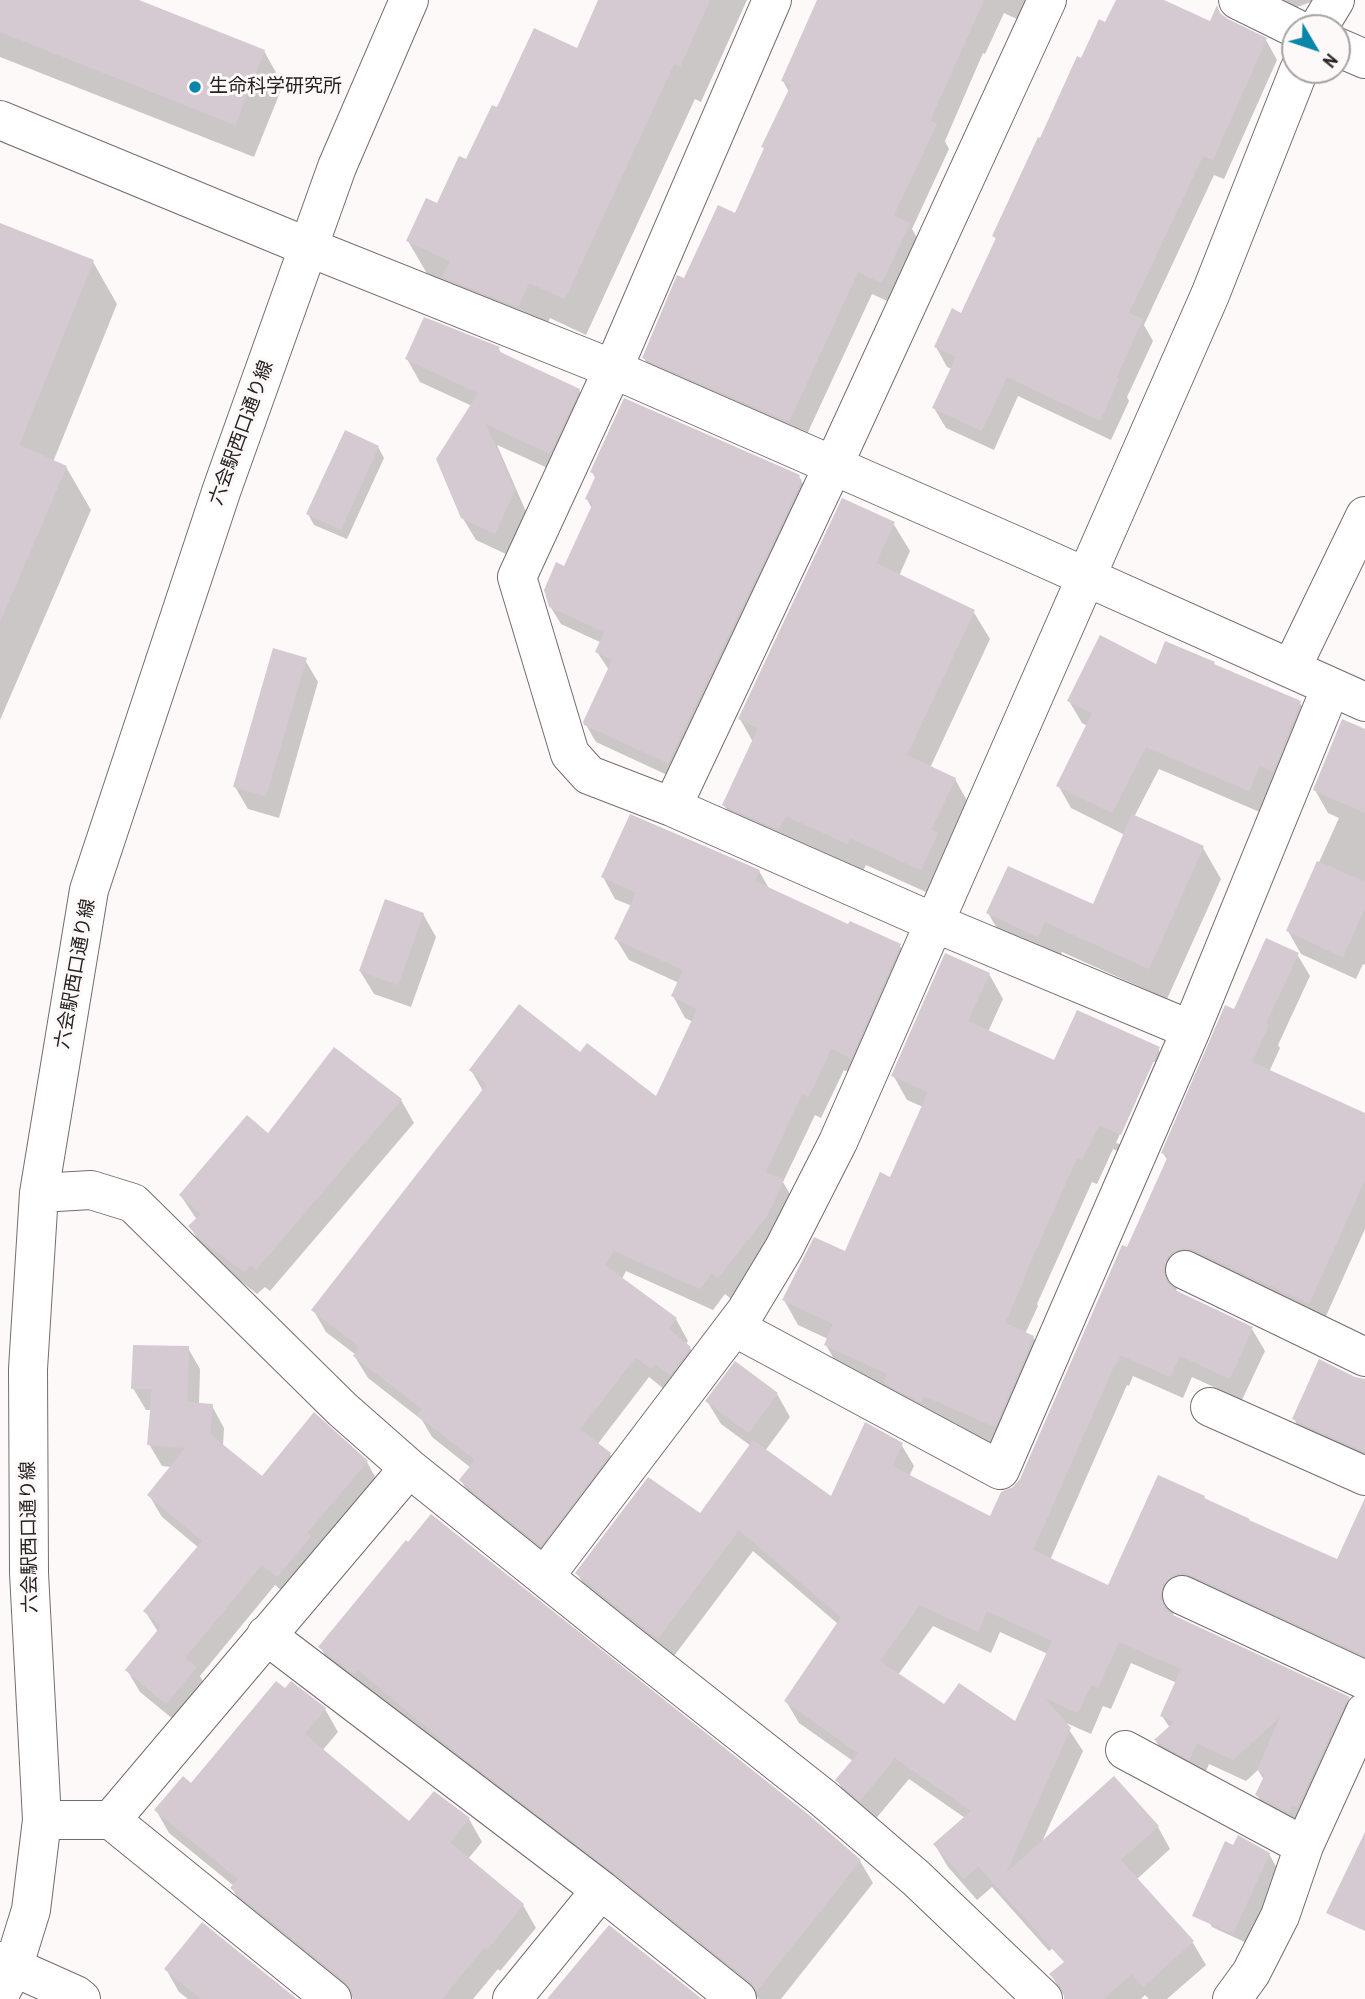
<!DOCTYPE html>
<html>
<head>
<meta charset="utf-8">
<style>
  body { margin:0 }
  #map { position:relative; width:1365px; height:1999px; overflow:hidden; background:#fef9f9; font-family:"Archivo Narrow",sans-serif }
  canvas { display:block }
  .north { position:absolute; left:1281px; top:14px; width:70px; height:70px; box-sizing:border-box; background:#fef9f9; border:2px solid #a8a3a3; border-radius:50%; rotate:129deg; font-size:19px; font-weight:700; line-height:28px; text-align:center; color:#262122 }
  .north::after { content:''; display:block; margin:auto; width:24px; height:32px; background:#0786a9; clip-path:polygon(50% 0,100% 100%,50% 72%,0 100%) }
</style>
</head>
<body>
<div id="map">
<canvas width="1365" height="1999"></canvas>
<div class="north">N</div>
</div>
<script>
const context = document.querySelector('canvas').getContext('2d');
context.lineJoin = 'round';
function paint(path, color) {
  context.fillStyle = color;
  context.fill(path, 'evenodd');
}
function strokePath(path, color, width, dash) {
  context.strokeStyle = color;
  context.lineWidth = width;
  context.lineCap = dash ? 'butt' : 'round';
  context.setLineDash(dash || []);
  context.stroke(path);
}
function drawText(font, color, halo, rows, align = 'center') {
  context.font = font + ' "Archivo Narrow","Noto Sans JP",sans-serif';
  context.lineWidth = 6;
  context.setLineDash([]);
  context.textBaseline = 'middle';
  context.strokeStyle = halo;
  context.fillStyle = color;
  for (const [text, x, y, turn = 0] of rows) {
    context.save();
    context.translate(x, y);
    context.rotate((+turn || 0) * Math.PI / 180);
    context.textAlign = isNaN(turn) ? turn : align;
    if (halo) context.strokeText(text, 0, 0);
    context.fillText(text, 0, 0);
    context.restore();
  }
}
paint(new Path2D(`
  M 0,0 L 134,0 L 264,51 L 283,85 L 254,157 L 0,57 Z
  M 600,0 L 747,0 L 701,102 L 695,99 L 586,335 L 550,318 L 539,343 L 429,277 L 408,241 L 438,205 L 467,162 L 498,109 L 578,50 Z
  M 819,0 L 1033,0 L 1023,22 L 1004,13 L 985,54 L 983,53 L 945,141 L 949,149 L 912,229 L 923,248 L 896,305 L 872,294 L 802,445 L 657,381 L 644,358 L 685,281 L 736,215 L 765,150 L 763,147 L 789,92 L 783,81 Z
  M 1118,0 L 1159,0 L 1211,23 L 1222,16 L 1266,40 L 1277,60 L 1224,179 L 1214,175 L 1144,325 L 1153,341 L 1127,397 L 1129,401 L 1111,440 L 1018,396 L 994,450 L 946,428 L 934,408 L 952,369 L 947,367 L 936,347 L 962,315 L 997,241 L 994,236 L 1082,60 L 1106,24 Z
  M 1255,0 L 1317,0 L 1283,12 Z
  M 0,225 L 93,262 L 117,304 L 53,462 L 66,467 L 91,510 L 0,720 Z
  M 499,349 L 502,355 L 579,390 L 592,413 L 563,475 L 497,445 L 527,514 L 508,555 L 476,540 L 462,517 L 472,406 L 420,382 L 407,359 Z
  M 378,447 L 384,458 L 347,539 L 314,525 L 308,514 Z
  M 592,472 L 799,477 L 811,498 L 678,780 L 596,742 L 586,725 L 609,670 L 597,652 L 602,643 L 561,624 L 550,606 L 565,568 L 592,509 L 587,499 L 596,479 Z
  M 893,523 L 910,551 L 899,576 L 973,611 L 990,639 L 930,768 L 955,779 L 971,808 L 937,897 L 866,865 L 863,871 L 802,843 L 795,858 L 740,833 L 724,805 L 753,742 L 740,719 Z
  M 305,660 L 318,682 L 279,818 L 248,809 L 235,787 Z
  M 1213,663 L 1215,666 L 1300,703 L 1313,726 L 1262,813 L 1159,769 L 1134,817 L 1203,848 L 1221,879 L 1167,999 L 1062,952 L 1056,967 L 1006,944 L 988,913 L 1094,906 L 1125,835 L 1071,808 L 1058,785 L 1087,726 L 1082,723 L 1069,701 L 1157,666 Z
  M 1365,731 L 1365,965 L 1363,964 L 1356,979 L 1301,954 L 1288,931 L 1339,818 L 1328,813 L 1315,790 Z
  M 759,871 L 770,890 L 849,926 L 900,946 L 912,968 L 863,1079 L 844,1070 L 821,1118 L 815,1115 L 783,1182 L 795,1203 L 731,1299 L 725,1294 L 713,1310 L 626,1271 L 622,1279 L 676,1319 L 688,1341 L 686,1344 L 690,1348 L 703,1370 L 664,1389 L 649,1377 L 597,1445 L 610,1454 L 622,1476 L 553,1566 L 473,1502 L 461,1480 L 471,1468 L 432,1437 L 422,1420 L 368,1378 L 355,1357 L 356,1355 L 326,1332 L 314,1311 L 483,1091 L 471,1070 L 580,1055 L 657,1099 L 693,1022 L 685,1018 L 673,996 L 679,983 L 629,960 L 616,939 L 632,906 L 615,899 L 603,877 Z
  M 423,914 L 436,937 L 411,1007 L 374,994 L 360,971 Z
  M 1297,954 L 1310,976 L 1278,1045 L 1280,1048 L 1269,1072 L 1365,1117 L 1365,1229 L 1322,1325 L 1178,1282 L 1176,1292 L 1252,1329 L 1265,1351 L 1242,1400 L 1192,1377 L 1183,1398 L 1133,1376 L 1129,1386 L 1127,1385 L 1050,1560 L 1109,1587 L 1204,1497 L 1206,1501 L 1250,1522 L 1338,1561 L 1365,1503 L 1365,1671 L 1174,1608 L 1173,1617 L 1349,1698 L 1361,1720 L 1310,1829 L 1270,1817 L 1257,1795 L 1264,1780 L 1258,1770 L 1246,1781 L 1209,1764 L 1202,1781 L 1168,1763 L 1156,1741 L 1170,1728 L 1162,1716 L 1177,1683 L 1131,1663 L 1111,1709 L 1103,1706 L 1091,1734 L 1064,1722 L 1083,1751 L 1041,1844 L 1158,1827 L 1170,1849 L 1137,1879 L 1193,1943 L 1206,1965 L 1167,1999 L 1149,1999 L 1145,1995 L 1141,1999 L 1104,1999 L 1053,1948 L 1049,1951 L 992,1887 L 977,1900 L 948,1867 L 935,1845 L 965,1818 L 909,1779 L 873,1822 L 850,1802 L 837,1780 L 853,1761 L 799,1723 L 786,1701 L 838,1624 L 753,1551 L 671,1660 L 590,1595 L 577,1573 L 700,1515 L 751,1446 L 721,1424 L 707,1401 L 777,1394 L 790,1417 L 765,1451 L 832,1499 L 901,1444 L 914,1466 L 909,1477 L 991,1518 L 1022,1480 L 1168,1161 L 1163,1153 L 1235,1012 ZM 933,1626 L 991,1653 L 1000,1632 L 1048,1654 L 1015,1724 L 945,1706 L 898,1675 Z
  M 989,974 L 1003,999 L 988,1032 L 1055,1063 L 1158,1049 L 1173,1074 L 1136,1159 L 1113,1149 L 1097,1184 L 1092,1182 L 1037,1304 L 1038,1306 L 1025,1334 L 1033,1337 L 1047,1362 L 1009,1451 L 938,1420 L 840,1370 L 826,1345 L 828,1339 L 798,1325 L 784,1300 L 846,1253 L 891,1179 L 923,1107 L 907,1100 L 893,1075 ZM 1151,1062 L 1155,1062 L 1120,1144 L 1116,1143 Z
  M 401,1100 L 414,1123 L 270,1291 L 265,1287 L 257,1294 L 215,1261 L 203,1249 L 190,1226 L 197,1220 L 181,1196 L 268,1135 Z
  M 188,1348 L 200,1369 L 199,1405 L 212,1406 L 224,1428 L 223,1446 L 262,1479 L 367,1462 L 379,1484 L 290,1598 L 275,1585 L 200,1676 L 208,1690 L 179,1724 L 140,1692 L 127,1670 L 158,1632 L 145,1611 L 199,1548 L 162,1517 L 149,1495 L 172,1467 L 162,1466 L 149,1444 L 152,1410 L 146,1410 L 133,1388 Z
  M 1356,1379 L 1365,1380 L 1365,1468 L 1306,1441 L 1294,1419 Z
  M 321,1648 L 860,1861 L 873,1883 L 781,1999 L 759,1999 L 629,1894 L 477,1779 L 371,1690 L 367,1695 L 333,1669 Z
  M 325,1709 L 338,1732 L 322,1751 L 409,1823 L 469,1819 L 482,1842 L 468,1859 L 523,1905 L 536,1928 L 500,1971 L 498,1969 L 473,1999 L 354,1999 L 245,1911 L 232,1888 L 234,1886 L 169,1833 L 156,1810 L 191,1785 Z
  M 1234,1847 L 1269,1854 L 1282,1877 L 1251,1945 L 1212,1927 L 1199,1904 Z
  M 166,1969 L 295,1999 L 188,1999 L 179,1992 Z
  M 1051,1975 L 1081,1999 L 1066,1999 Z`), '#0003');
paint(new Path2D(`
  M 0,0 L 139,0 L 265,50 L 235,125 L 0,32 Z
  M 598,0 L 710,0 L 680,67 L 674,64 L 565,299 L 529,283 L 518,307 L 442,277 L 450,261 L 406,241 L 426,198 L 437,203 L 459,156 L 466,159 L 492,105 L 497,107 L 534,28 L 577,48 Z
  M 817,0 L 984,0 L 930,121 L 937,124 L 894,215 L 910,223 L 882,283 L 858,272 L 789,422 L 642,358 L 677,275 L 684,278 L 718,205 L 735,213 L 764,148 L 761,147 L 791,85 L 781,81 Z
  M 1116,0 L 1164,0 L 1210,21 L 1217,5 L 1220,13 L 1228,19 L 1267,38 L 1213,160 L 1203,156 L 1129,313 L 1143,319 L 1116,378 L 1119,379 L 1100,421 L 1007,377 L 982,431 L 932,408 L 956,357 L 934,347 L 952,308 L 961,313 L 996,238 L 992,236 L 1038,137 L 1040,138 L 1077,56 L 1081,58 L 1099,19 L 1105,22 Z
  M 0,223 L 94,260 L 19,445 L 67,466 L 0,622 Z
  M 424,317 L 500,347 L 498,351 L 580,389 L 550,454 L 486,424 L 515,490 L 495,534 L 461,518 L 436,459 L 478,393 L 405,359 Z
  M 624,398 L 800,475 L 799,478 L 802,480 L 668,763 L 584,725 L 583,722 L 612,660 L 595,652 L 604,632 L 549,607 L 544,590 L 556,562 L 564,566 L 593,503 L 585,499 L 596,475 L 590,472 Z
  M 345,430 L 379,446 L 341,530 L 306,514 Z
  M 842,498 L 895,522 L 876,563 L 975,610 L 907,755 L 956,778 L 931,830 L 938,833 L 921,870 L 850,838 L 847,844 L 786,816 L 779,830 L 722,805 L 758,728 L 738,719 Z
  M 1100,635 L 1156,664 L 1165,641 L 1215,662 L 1214,664 L 1301,701 L 1273,772 L 1260,766 L 1249,791 L 1146,747 L 1112,813 L 1056,786 L 1092,713 L 1067,701 Z
  M 273,648 L 307,658 L 266,796 L 233,787 Z
  M 1342,719 L 1365,729 L 1365,813 L 1313,790 Z
  M 630,814 L 760,870 L 755,881 L 848,924 L 850,921 L 901,944 L 851,1058 L 831,1049 L 809,1097 L 802,1094 L 766,1172 L 784,1180 L 767,1216 L 718,1278 L 712,1273 L 700,1289 L 614,1251 L 605,1265 L 677,1318 L 669,1329 L 691,1347 L 670,1375 L 655,1364 L 651,1369 L 636,1357 L 580,1429 L 611,1453 L 541,1546 L 459,1480 L 475,1460 L 417,1415 L 422,1409 L 353,1356 L 360,1347 L 311,1310 L 487,1084 L 469,1070 L 519,1004 L 580,1052 L 587,1043 L 656,1096 L 697,1009 L 671,996 L 683,970 L 614,939 L 636,893 L 601,877 Z
  M 1132,814 L 1204,846 L 1149,969 L 1045,922 L 1038,937 L 986,913 L 1008,866 L 1093,904 Z
  M 1317,861 L 1365,882 L 1365,908 L 1343,957 L 1286,931 Z
  M 385,899 L 424,913 L 398,985 L 359,971 Z
  M 1266,938 L 1299,953 L 1266,1023 L 1269,1025 L 1252,1062 L 1365,1113 L 1365,1180 L 1309,1304 L 1195,1250 L 1183,1248 L 1172,1252 L 1166,1260 L 1163,1271 L 1167,1283 L 1175,1290 L 1253,1327 L 1230,1379 L 1180,1356 L 1170,1377 L 1121,1355 L 1116,1365 L 1115,1364 L 1033,1550 L 1108,1585 L 1158,1475 L 1205,1496 L 1204,1498 L 1250,1519 L 1249,1520 L 1337,1559 L 1365,1498 L 1365,1656 L 1191,1575 L 1179,1573 L 1169,1578 L 1163,1585 L 1160,1598 L 1165,1608 L 1173,1615 L 1350,1697 L 1345,1703 L 1297,1808 L 1292,1806 L 1289,1813 L 1255,1795 L 1265,1774 L 1257,1770 L 1280,1717 L 1233,1760 L 1197,1743 L 1189,1760 L 1154,1740 L 1174,1722 L 1160,1716 L 1181,1669 L 1119,1642 L 1098,1688 L 1091,1685 L 1078,1713 L 1045,1698 L 1071,1728 L 1006,1873 L 1114,1776 L 1159,1826 L 1121,1860 L 1194,1941 L 1143,1987 L 1132,1974 L 1104,1999 L 1064,1999 L 1064,1992 L 1059,1984 L 1049,1974 L 1064,1962 L 978,1866 L 964,1879 L 933,1844 L 971,1811 L 895,1758 L 860,1801 L 835,1780 L 858,1753 L 784,1701 L 841,1617 L 739,1530 L 658,1639 L 575,1573 L 648,1477 L 700,1513 L 753,1440 L 831,1496 L 865,1422 L 903,1443 L 892,1466 L 990,1516 L 1001,1492 L 1013,1487 L 1020,1479 L 1122,1245 L 1127,1247 L 1168,1156 L 1161,1153 L 1225,1005 L 1234,1009 ZM 920,1605 L 978,1632 L 987,1611 L 1052,1641 L 1015,1721 L 959,1683 L 944,1704 L 880,1661 Z
  M 945,953 L 990,973 L 968,1021 L 1054,1060 L 1077,1010 L 1160,1047 L 1121,1135 L 1099,1125 L 1082,1160 L 1077,1158 L 1023,1279 L 1024,1280 L 1005,1323 L 1034,1336 L 995,1427 L 924,1396 L 921,1403 L 883,1382 L 887,1374 L 824,1345 L 833,1324 L 782,1300 L 814,1237 L 845,1251 L 880,1172 L 890,1177 L 928,1092 L 891,1076 Z
  M 334,1047 L 402,1099 L 256,1270 L 251,1265 L 244,1272 L 200,1239 L 188,1226 L 201,1214 L 179,1195 L 247,1115 L 268,1133 Z
  M 133,1345 L 189,1346 L 187,1402 L 213,1404 L 210,1434 L 262,1476 L 314,1412 L 368,1461 L 307,1533 L 311,1536 L 277,1577 L 262,1565 L 185,1658 L 197,1667 L 166,1704 L 125,1670 L 161,1626 L 143,1611 L 202,1541 L 147,1495 L 185,1448 L 147,1445 L 152,1389 L 131,1389 Z
  M 1319,1359 L 1355,1377 L 1365,1379 L 1365,1452 L 1292,1419 Z
  M 735,1361 L 778,1393 L 749,1433 L 705,1401 Z
  M 431,1514 L 809,1815 L 861,1860 L 757,1991 L 751,1982 L 614,1873 L 462,1757 L 358,1670 L 354,1674 L 318,1647 L 406,1540 L 408,1542 Z
  M 276,1681 L 285,1688 L 291,1681 L 326,1708 L 305,1734 L 409,1821 L 434,1791 L 470,1818 L 450,1842 L 524,1904 L 487,1950 L 484,1948 L 442,1999 L 353,1999 L 352,1991 L 346,1982 L 230,1888 L 238,1879 L 154,1810 L 183,1776 L 191,1783 Z
  M 1365,1832 L 1365,1931 L 1326,1913 Z
  M 1238,1835 L 1270,1853 L 1233,1934 L 1192,1916 L 1225,1841 L 1233,1845 Z
  M 202,1922 L 297,1999 L 201,1999 L 164,1969 Z
  M 609,1925 L 702,1999 L 547,1999 Z`), '#d5cad1');
const minor = new Path2D(`
  M 772,0 L 613,369 L 517,577 L 570,754 L 589,775 L 672,807 L 935,923 L 1191,1030
  M 1238,0 L 1295,28
  M 1318,28 L 1335,0
  M 1337,47 L 1365,59
  M 0,120 L 308,247 L 613,369 L 1017,546 L 1365,702
  M 1291,669 L 1365,516
  M 672,807 L 833,466 L 1047,0
  M 39,1193 L 91,1190 L 133,1203 L 342,1409 L 409,1468 L 613,1632 L 823,1798 L 916,1878 L 1043,1999
  M 1185,1270 L 1365,1357
  M 734,1327 L 1000,1470 L 1191,1030 L 1331,687
  M 1210,1407 L 1365,1476
  M 545,1576 L 746,1311 L 784,1248 L 838,1142 L 1210,295 L 1299,70
  M 1182,1595 L 1365,1680
  M 266,1635 L 601,1890 L 737,1999
  M 1125,1750 L 1304,1846
  M 42,1820 L 111,1820 L 332,1999
  M 111,1820 L 409,1468
  M 0,1961 L 76,1995 L 81,1999
  M 0,1994 L 13,1968 L 31,1910 L 42,1820 L 29,1573 L 28,1369 L 39,1193 L 89,890 L 222,489 L 337,167 L 409,0
  M 512,1999 L 601,1890
  M 1232,1999 L 1251,1973 L 1280,1916 L 1304,1846 L 1365,1712`);
strokePath(minor, '#776c6d', 40);
strokePath(minor, '#fff', 38);
for (const [x, y, r, color] of [
  [195,87,7,"#0786a9"]
]) {
  const dot = new Path2D();
  dot.arc(x, y, r, 0, 2 * Math.PI);
  context.fillStyle = color;
  context.fill(dot);
  strokePath(dot, '#fef9f9', 2.5);
}
drawText('19px', '#262122', '#fef9f9', [
  ["生命科学研究所",209,87]
], 'left');
drawText('19px', '#262122', '#fef9f9', [
  ["六会駅西口通り線",242,433,-70],
  ["六会駅西口通り線",76,974,-80],
  ["六会駅西口通り線",30,1537,-91]
]);
</script>
</body>
</html>
